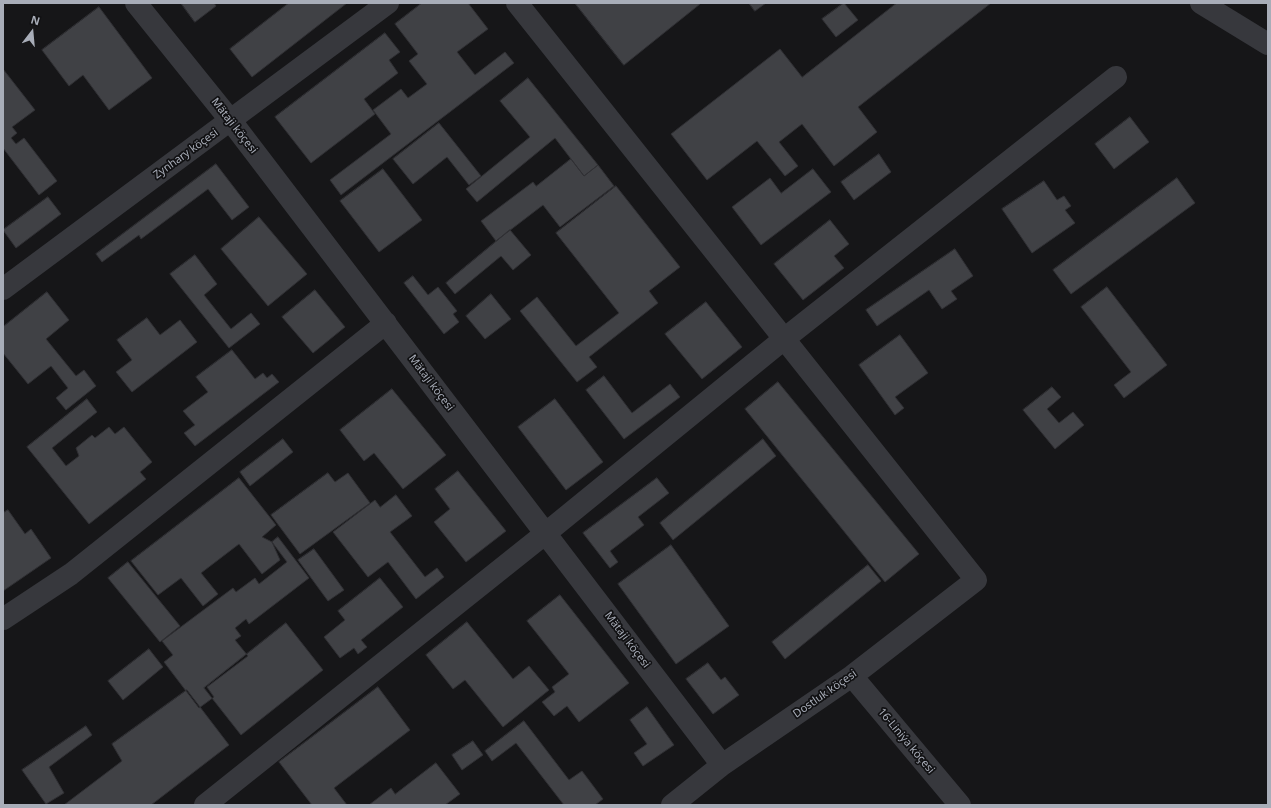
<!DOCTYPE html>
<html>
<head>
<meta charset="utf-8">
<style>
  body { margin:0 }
  #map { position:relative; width:1271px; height:808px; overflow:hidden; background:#161618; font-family:"Noto Sans",sans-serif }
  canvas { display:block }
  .frame { position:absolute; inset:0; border:4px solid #a8adb8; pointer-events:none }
  .north { position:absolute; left:12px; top:12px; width:40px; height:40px; -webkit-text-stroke:3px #111113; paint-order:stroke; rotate:16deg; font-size:11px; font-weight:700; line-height:16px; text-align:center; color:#a8adb8 }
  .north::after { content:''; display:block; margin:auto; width:14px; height:18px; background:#a8adb8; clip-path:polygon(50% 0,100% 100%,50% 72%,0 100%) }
</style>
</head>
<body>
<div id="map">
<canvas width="1271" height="808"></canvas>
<div class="frame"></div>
<div class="north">N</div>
</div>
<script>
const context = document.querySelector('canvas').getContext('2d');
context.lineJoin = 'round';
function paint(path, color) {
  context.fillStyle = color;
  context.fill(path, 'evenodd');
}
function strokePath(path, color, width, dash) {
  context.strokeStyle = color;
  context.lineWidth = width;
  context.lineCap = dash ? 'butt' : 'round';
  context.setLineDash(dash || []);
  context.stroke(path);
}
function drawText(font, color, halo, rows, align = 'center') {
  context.font = font + ' "Noto Sans",sans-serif';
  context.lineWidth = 3.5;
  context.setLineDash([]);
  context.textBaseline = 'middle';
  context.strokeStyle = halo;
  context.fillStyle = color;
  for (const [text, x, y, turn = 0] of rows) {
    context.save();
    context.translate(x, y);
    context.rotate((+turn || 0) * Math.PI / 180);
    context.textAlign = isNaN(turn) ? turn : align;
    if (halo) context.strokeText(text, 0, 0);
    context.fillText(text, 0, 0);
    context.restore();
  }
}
const building = new Path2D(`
  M 181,3 L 214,3 L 216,6 L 195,22 Z
  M 289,3 L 347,3 L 252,77 L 230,49 Z
  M 422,3 L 468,3 L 488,29 L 457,52 L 475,75 L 505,52 L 514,63 L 341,195 L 330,180 L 391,134 L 373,110 L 401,89 L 408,98 L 427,84 L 409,61 L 418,54 L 395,24 Z
  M 575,3 L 700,3 L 700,4 L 624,65 Z
  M 749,3 L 766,3 L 755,11 Z
  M 844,3 L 858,20 L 836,37 L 822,19 Z
  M 897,3 L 991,3 L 858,107 L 877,132 L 834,166 L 802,124 L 779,142 L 798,166 L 785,176 L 757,141 L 707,180 L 671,134 L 780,49 L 802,77 Z
  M 99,7 L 152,78 L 109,110 L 83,75 L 69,86 L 42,50 Z
  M 385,33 L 400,52 L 389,60 L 398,73 L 364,99 L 375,114 L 311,163 L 275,117 Z
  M 3,69 L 35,110 L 12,127 L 17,133 L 11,138 L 16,144 L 24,138 L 57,181 L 39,195 L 3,148 Z
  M 528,78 L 598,165 L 584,176 L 555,138 L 477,202 L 466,189 L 530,137 L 500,101 Z
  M 1130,117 L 1149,142 L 1114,169 L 1095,144 Z
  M 439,123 L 481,176 L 469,185 L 447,157 L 413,184 L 393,159 Z
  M 879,154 L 891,172 L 854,200 L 841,182 Z
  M 571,159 L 584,176 L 598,165 L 614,186 L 560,227 L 543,205 L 496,241 L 481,221 L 533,182 L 536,186 Z
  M 216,164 L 249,207 L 232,220 L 208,189 L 141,239 L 139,235 L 102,262 L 96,254 Z
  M 383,169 L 422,220 L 379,252 L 340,201 Z
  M 813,169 L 831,192 L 761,245 L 732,207 L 770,178 L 781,193 Z
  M 1177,178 L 1195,203 L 1071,294 L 1053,270 Z
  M 1044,181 L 1057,200 L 1064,196 L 1071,206 L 1065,210 L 1075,223 L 1032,253 L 1002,209 Z
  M 616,186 L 680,267 L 649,291 L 658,303 L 589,357 L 597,367 L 577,382 L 520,311 L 537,297 L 576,346 L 619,313 L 556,233 Z
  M 48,197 L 61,214 L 16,248 L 3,230 Z
  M 259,217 L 307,274 L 268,306 L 221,249 Z
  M 830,220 L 849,244 L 834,256 L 844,268 L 803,300 L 774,264 Z
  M 510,230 L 531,255 L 513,270 L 501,256 L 455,294 L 446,283 Z
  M 955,249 L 973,276 L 951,291 L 957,299 L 942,309 L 929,290 L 877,326 L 866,310 Z
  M 195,255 L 217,284 L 204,295 L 231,329 L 251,313 L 260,324 L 229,348 L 170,274 Z
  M 413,276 L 428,295 L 438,287 L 457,311 L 453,314 L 459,322 L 444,334 L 404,283 Z
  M 1107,287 L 1167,365 L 1124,398 L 1114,385 L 1131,372 L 1081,307 Z
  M 315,290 L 345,327 L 313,353 L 282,317 Z
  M 47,292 L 69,320 L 46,339 L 76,376 L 84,370 L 96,386 L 66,410 L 56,398 L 68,388 L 51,366 L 28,384 L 3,353 L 3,327 Z
  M 491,294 L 511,319 L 485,339 L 466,316 Z
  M 706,302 L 742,347 L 702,379 L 665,334 Z
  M 147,318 L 160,335 L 180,320 L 197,342 L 132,392 L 116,372 L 132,360 L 117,340 Z
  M 900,335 L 928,373 L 895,397 L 904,408 L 895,415 L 859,365 Z
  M 232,350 L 255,379 L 263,373 L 267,378 L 272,374 L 279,382 L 195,446 L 184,433 L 195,425 L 183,411 L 208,392 L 196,377 Z
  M 604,376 L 632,413 L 670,384 L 680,397 L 624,439 L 586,390 Z
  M 778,382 L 919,554 L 885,582 L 745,409 Z
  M 1052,387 L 1061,397 L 1047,409 L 1059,423 L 1073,412 L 1084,425 L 1055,449 L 1023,410 Z
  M 392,389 L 446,455 L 403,489 L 374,453 L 364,461 L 340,430 Z
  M 87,399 L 97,412 L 52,448 L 66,466 L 79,456 L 76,448 L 92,435 L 95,438 L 109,427 L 115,434 L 124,427 L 152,462 L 140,472 L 146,479 L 89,524 L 27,447 Z
  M 555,399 L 603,462 L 566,490 L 518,427 Z
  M 283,439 L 293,452 L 250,486 L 240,472 Z
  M 763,439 L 776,456 L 673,540 L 660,523 Z
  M 458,471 L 506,531 L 466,562 L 434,522 L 450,509 L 435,489 Z
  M 328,473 L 335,482 L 348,473 L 370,503 L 300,554 L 271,515 Z
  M 239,478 L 276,525 L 262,537 L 272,542 L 280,560 L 262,574 L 239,544 L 201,573 L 218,594 L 203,606 L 181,578 L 158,595 L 131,561 Z
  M 657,478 L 669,493 L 638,517 L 644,525 L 610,551 L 618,562 L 610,568 L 583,533 Z
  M 396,495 L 412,516 L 390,532 L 425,577 L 437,568 L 444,577 L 416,599 L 388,562 L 368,577 L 333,532 L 375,500 L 380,507 Z
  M 8,510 L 25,534 L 31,529 L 51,558 L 3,591 L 3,513 Z
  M 278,537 L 309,578 L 249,624 L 246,619 L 235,628 L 241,636 L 235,640 L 248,656 L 207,687 L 214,697 L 199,708 L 164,662 L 173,655 L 162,641 L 233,588 L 236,592 L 255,578 L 259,584 L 287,562 L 272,542 Z
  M 671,545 L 729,626 L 676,664 L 618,584 Z
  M 314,549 L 344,590 L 328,601 L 298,560 Z
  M 128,562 L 180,626 L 160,642 L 108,578 Z
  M 868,565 L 881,581 L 785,659 L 772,642 Z
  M 380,578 L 403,607 L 361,640 L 367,647 L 358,654 L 354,648 L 340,658 L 324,637 L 345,620 L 338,611 Z
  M 560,595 L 629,683 L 579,722 L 567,706 L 554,716 L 542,702 L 555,692 L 552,687 L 569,674 L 527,621 Z
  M 467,622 L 513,679 L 529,666 L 549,690 L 503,727 L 465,680 L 453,689 L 426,655 Z
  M 286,623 L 323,670 L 241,735 L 204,688 Z
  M 149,649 L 163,667 L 123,700 L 108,681 Z
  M 708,663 L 721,680 L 725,677 L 739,695 L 713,714 L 686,679 Z
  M 378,687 L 410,730 L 334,788 L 347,805 L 312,805 L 279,762 Z
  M 187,690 L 229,745 L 151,805 L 64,805 L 122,761 L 112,744 Z
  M 647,707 L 674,745 L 643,766 L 634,753 L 647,744 L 630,720 Z
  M 524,721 L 569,780 L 582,771 L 603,799 L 595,805 L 564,805 L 516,743 L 492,761 L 485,751 Z
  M 86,726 L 92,735 L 49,767 L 64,793 L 46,804 L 22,770 Z
  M 473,741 L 483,755 L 462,770 L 452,755 Z
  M 436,763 L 460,794 L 445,805 L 369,805 L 391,788 L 395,794 Z`);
paint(building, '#404145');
strokePath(building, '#303034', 1);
strokePath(new Path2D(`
  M 136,3 L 231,121 L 722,765
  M 517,3 L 976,580 L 852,676 L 722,765 L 672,805
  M 1201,3 L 1268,44
  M 3,289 L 388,3
  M 3,619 L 71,574 L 386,323
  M 852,676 L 960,805
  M 205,805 L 546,533 L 784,339 L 1116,77`), '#37383d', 22);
drawText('11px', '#a8adb8', '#111113', [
  ["Mätaji köçesi",234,126,52],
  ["Zynhary köçesi",186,154,-36],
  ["Mätaji köçesi",431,383,53],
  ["Mätaji köçesi",627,640,53],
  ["Dostluk köçesi",825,694,-35],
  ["16-Liniýa köçesi",906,741,50]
]);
</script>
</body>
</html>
